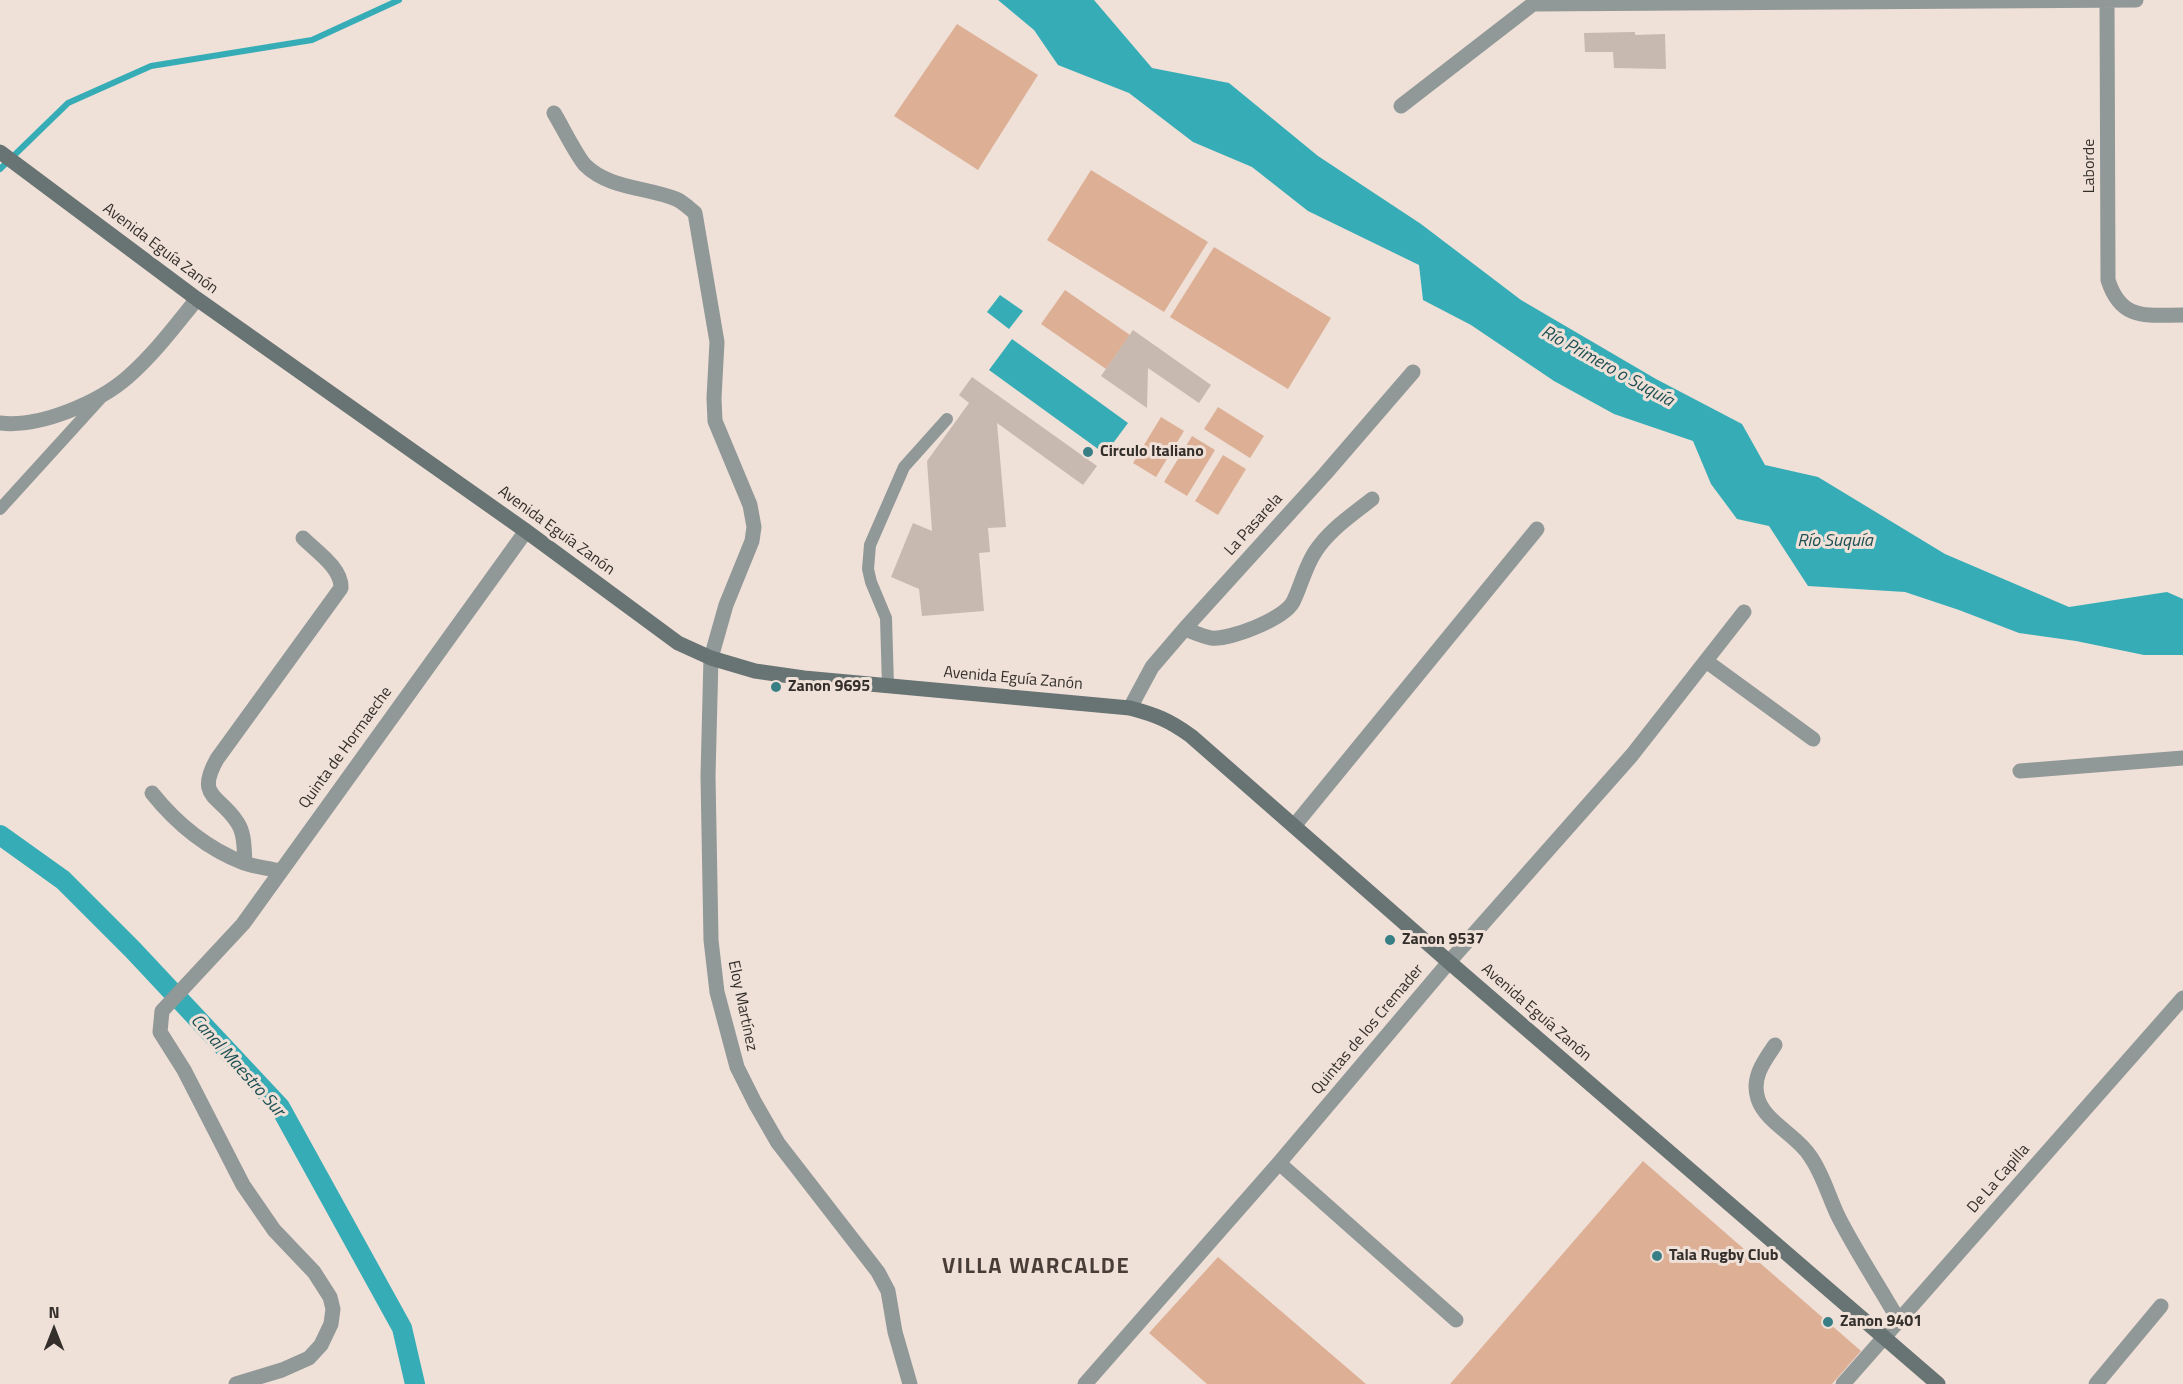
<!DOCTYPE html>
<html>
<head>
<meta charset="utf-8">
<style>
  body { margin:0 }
  #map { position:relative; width:2183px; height:1384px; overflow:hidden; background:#efe0d8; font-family:"Titillium Web",sans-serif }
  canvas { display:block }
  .north { position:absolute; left:24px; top:1300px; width:60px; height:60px; -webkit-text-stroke:4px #efe0d8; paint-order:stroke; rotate:0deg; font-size:16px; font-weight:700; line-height:24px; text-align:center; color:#342f2b }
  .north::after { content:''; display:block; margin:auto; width:21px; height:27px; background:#342f2b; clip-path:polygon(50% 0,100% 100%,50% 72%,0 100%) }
</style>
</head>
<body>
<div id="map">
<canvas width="2183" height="1384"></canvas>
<div class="north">N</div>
</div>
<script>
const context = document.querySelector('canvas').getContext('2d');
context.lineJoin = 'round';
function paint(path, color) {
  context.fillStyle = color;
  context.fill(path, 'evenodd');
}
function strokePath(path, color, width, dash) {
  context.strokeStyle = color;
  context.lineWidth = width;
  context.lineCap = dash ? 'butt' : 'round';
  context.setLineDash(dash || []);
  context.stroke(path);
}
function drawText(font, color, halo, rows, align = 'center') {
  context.font = font + ' "Titillium Web",sans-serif';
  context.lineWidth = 6;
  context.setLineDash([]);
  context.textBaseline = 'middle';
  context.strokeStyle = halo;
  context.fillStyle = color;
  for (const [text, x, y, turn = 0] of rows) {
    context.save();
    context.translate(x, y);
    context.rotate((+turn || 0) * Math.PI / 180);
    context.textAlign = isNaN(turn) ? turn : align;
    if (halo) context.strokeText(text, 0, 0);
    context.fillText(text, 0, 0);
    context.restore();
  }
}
paint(new Path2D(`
  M 957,24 L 1038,75 L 978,170 L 894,116 Z
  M 1091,170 L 1208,242 L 1164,312 L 1047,240 Z
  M 1214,247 L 1331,318 L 1288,389 L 1170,317 Z
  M 1065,290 L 1130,335 L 1106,369 L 1041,324 Z
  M 1218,407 L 1264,436 L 1250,458 L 1204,429 Z
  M 1161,417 L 1184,431 L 1156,477 L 1133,463 Z
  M 1192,436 L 1215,450 L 1187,496 L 1164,482 Z
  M 1223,455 L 1246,469 L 1218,515 L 1195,501 Z
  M 1643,1161 L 1861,1351 L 1832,1384 L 1450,1384 Z
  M 1218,1257 L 1366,1384 L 1207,1384 L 1149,1333 Z`), '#ddb096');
paint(new Path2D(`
  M 998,0 L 1094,0 L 1152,68 L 1229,83 L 1318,156 L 1421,224 L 1521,300 L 1656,379 L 1742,424 L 1765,465 L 1818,477 L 1945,554 L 2069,607 L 2167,592 L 2183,599 L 2183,655 L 2144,655 L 2076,641 L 2019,633 L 1959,610 L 1905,592 L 1808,586 L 1769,526 L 1737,519 L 1711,484 L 1693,441 L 1614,414 L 1554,381 L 1471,325 L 1423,300 L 1419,265 L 1308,211 L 1252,167 L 1193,142 L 1129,93 L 1058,65 L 1034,30 Z
  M 1000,295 L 1023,311 L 1009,329 L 987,312 Z
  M 1012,339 L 1128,423 L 1105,454 L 989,370 Z`), '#36adb6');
strokePath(new Path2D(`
  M 0,169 L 68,103 L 151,66 L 312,40 L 399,0`), '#36adb6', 6);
strokePath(new Path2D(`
  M 0,835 L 63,880 L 133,950 L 280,1107 L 402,1328 L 415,1384`), '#36adb6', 20);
paint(new Path2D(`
  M 1635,32 L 1635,35 L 1665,34 L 1666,69 L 1614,68 L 1613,52 L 1585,52 L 1584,33 Z
  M 1133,330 L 1211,385 L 1199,403 L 1148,368 L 1147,408 L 1101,376 Z
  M 972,377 L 1097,466 L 1083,485 L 997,423 L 1006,527 L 988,528 L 990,552 L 979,553 L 984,611 L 922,616 L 919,589 L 891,577 L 913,523 L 932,531 L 927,461 L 969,403 L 959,395 Z`), '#c7b8b0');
strokePath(new Path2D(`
  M 0,509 L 100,399
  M 888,686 L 886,618 L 871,582 L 868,569 L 870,545 L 904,467 L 947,419`), '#909898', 12);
strokePath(new Path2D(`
  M 2107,0 L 2108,280 C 2121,321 2146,315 2183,315
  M 1533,4 L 2136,0
  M 1401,106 L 1538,0
  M 554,113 C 562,126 576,155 585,165 C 609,189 647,187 676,199 C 683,202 689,208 695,213 L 717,342 L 714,398 L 715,421 L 750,505 L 754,527 L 752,541 L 726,605 L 711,658 L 708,776 L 711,940 L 717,992 L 737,1067 L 755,1103 L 778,1143 L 878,1272 L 888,1291 L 895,1332 L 910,1384
  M 0,423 C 40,428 100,402 129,376 C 155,353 175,326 197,299
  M 1185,629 C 1193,632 1202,636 1211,638 C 1230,640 1284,619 1293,602 C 1301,586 1305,567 1315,552 C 1329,530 1352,515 1372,499
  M 1706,661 L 1813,739
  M 1130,708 L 1152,667 L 1188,625 L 1325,474 L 1413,372
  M 2020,771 L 2183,758
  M 152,793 C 176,823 208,849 244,863 C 255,867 268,868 280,871
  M 1294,826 L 1537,529
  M 245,863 C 244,850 245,833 237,822 C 220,795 195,798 217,759 L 341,588 C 342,568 316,551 303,538
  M 1775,1045 C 1764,1061 1751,1078 1758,1099 C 1766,1123 1797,1135 1810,1156 C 1823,1174 1829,1198 1839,1218 C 1857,1253 1879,1286 1899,1321
  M 1279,1163 L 1456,1320
  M 236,1384 L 282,1370 L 309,1358 L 321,1345 L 331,1324 L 333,1309 L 330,1297 L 314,1272 L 274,1230 L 243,1185 L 184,1070 L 160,1032 L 162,1011 L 243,924 L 526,531
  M 1085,1384 L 1279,1163 L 1449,962 L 1632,755 L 1744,612
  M 1843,1384 L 2183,998
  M 2096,1384 L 2161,1306`), '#909898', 15);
strokePath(new Path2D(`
  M 0,152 L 197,299 L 526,531 L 678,643 L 711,658 L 755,671 L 804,678 L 1130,708 C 1156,715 1169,720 1191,736 L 1449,962 L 1938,1384`), '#687474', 15);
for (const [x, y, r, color] of [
  [1088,452,6,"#377f85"],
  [776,687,6,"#377f85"],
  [1390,940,6,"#377f85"],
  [1657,1256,6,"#377f85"],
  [1828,1322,6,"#377f85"]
]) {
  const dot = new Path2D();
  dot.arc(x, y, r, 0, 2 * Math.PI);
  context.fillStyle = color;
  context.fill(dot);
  strokePath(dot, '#efe0d8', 2);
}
drawText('16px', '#342f2b', '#efe0d8', [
  ["Laborde",2090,166,-90],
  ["Avenida Eguía Zanón",160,249,37],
  ["La Pasarela",1254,525,-48],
  ["Avenida Eguía Zanón",556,531,36],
  ["Avenida Eguía Zanón",1013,679,5],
  ["Quinta de Hormaeche",346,748,-54],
  ["Eloy Martínez",742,1006,78],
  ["Avenida Eguía Zanón",1536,1013,41],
  ["Quintas de los Cremader",1368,1030,-50],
  ["De La Capilla",1999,1179,-49]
]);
drawText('bold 16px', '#342f2b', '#efe0d8', [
  ["Circulo Italiano",1100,452],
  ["Zanon 9695",788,687],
  ["Zanon 9537",1402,940],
  ["Tala Rugby Club",1669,1256],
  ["Zanon 9401",1840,1322]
], 'left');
drawText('italic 18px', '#1e5054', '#efe0d8', [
  ["Río Primero o Suquía",1607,367,29],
  ["Río Suquía",1835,542],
  ["Canal Maestro Sur",237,1066,48]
]);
context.letterSpacing = '1.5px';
drawText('bold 22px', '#493e37', '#efe0d8', [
  ["VILLA WARCALDE",1036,1268]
]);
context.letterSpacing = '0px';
</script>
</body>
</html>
